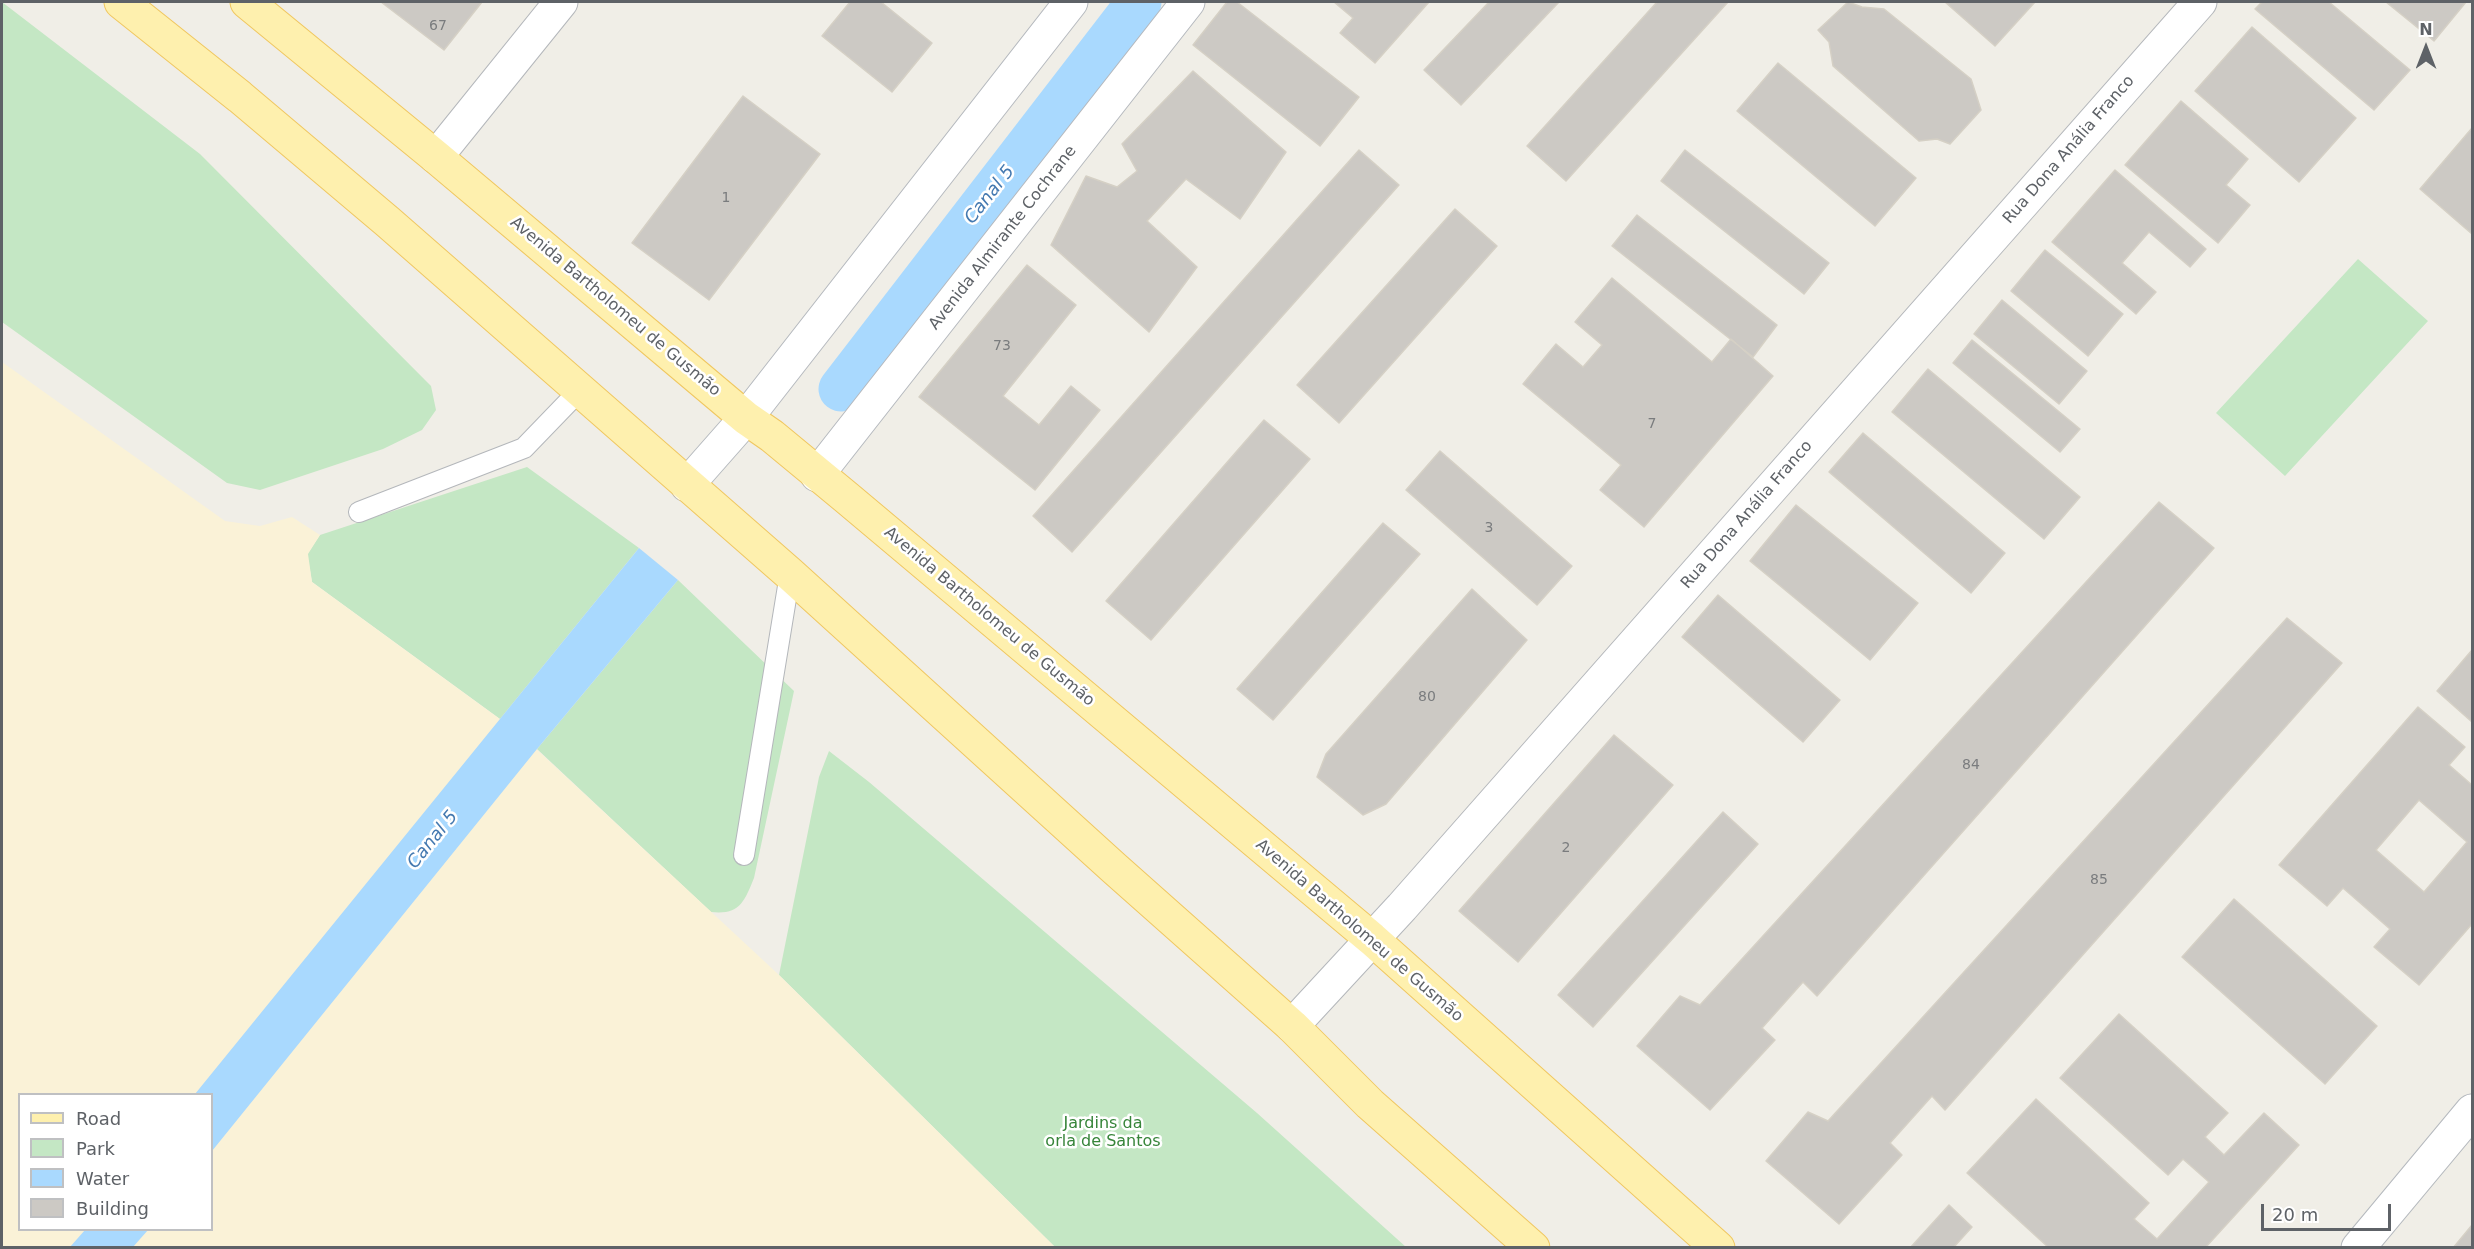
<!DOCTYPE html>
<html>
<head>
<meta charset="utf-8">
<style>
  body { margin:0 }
  #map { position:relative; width:2474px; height:1249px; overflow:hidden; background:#f0eee7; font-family:"DejaVu Sans",sans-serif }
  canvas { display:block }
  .frame { position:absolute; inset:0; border:3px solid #5e6267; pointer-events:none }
  .legend { position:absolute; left:18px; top:1093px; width:195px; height:138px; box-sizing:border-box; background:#fff; border:2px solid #bfc0c2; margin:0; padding:8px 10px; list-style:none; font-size:18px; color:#5e6267 }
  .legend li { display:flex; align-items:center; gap:12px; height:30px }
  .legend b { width:30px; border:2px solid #bfc0c2 }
  .north { position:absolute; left:2396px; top:18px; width:60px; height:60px; -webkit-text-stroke:4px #fff; paint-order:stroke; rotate:0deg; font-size:16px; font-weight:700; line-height:24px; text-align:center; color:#5e6267 }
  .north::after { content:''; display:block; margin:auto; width:21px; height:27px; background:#5e6267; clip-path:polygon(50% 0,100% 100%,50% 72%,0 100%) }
  .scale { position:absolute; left:2261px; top:1204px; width:130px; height:27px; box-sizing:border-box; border:3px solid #5e6267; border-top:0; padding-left:8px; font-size:18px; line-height:21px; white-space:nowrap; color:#5e6267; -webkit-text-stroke:4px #fff; paint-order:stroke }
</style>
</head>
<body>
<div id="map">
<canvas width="2474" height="1249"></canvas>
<div class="frame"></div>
<ul class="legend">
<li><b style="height:8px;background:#fef0ae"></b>Road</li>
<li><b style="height:16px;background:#c4e7c4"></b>Park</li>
<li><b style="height:16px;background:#a9d9fe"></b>Water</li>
<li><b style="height:16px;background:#ccc9c4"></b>Building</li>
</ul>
<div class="north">N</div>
<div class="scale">20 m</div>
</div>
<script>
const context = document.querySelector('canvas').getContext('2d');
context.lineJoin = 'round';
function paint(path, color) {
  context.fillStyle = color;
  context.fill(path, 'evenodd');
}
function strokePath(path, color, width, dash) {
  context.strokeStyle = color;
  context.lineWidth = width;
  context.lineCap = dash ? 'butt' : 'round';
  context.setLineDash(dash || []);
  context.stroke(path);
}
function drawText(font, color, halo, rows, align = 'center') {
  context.font = font + ' "DejaVu Sans",sans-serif';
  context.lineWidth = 5;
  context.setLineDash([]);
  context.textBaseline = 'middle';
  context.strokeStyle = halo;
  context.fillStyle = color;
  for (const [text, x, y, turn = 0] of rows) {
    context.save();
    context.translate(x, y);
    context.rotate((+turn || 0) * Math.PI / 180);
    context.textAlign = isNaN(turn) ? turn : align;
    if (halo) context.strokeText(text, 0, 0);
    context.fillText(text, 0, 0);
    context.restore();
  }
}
paint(new Path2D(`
  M 2,2 L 200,154 L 431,386 L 436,410 L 422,430 L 383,449 L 260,490 L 227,483 L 2,322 Z
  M 2358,259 L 2428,321 L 2285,476 L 2216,413 Z
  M 527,467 L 639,548 L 500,719 L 312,582 L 307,554 L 320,535 Z
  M 678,580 L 794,691 L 754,878 C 744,903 739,915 711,912 L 537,749 Z
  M 829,751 L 869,782 L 1257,1113 L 1406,1247 L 1055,1247 L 779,975 L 819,777 Z`), '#c4e7c4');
paint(new Path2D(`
  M 2,362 L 225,521 L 260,526 L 292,517 L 320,535 L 308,554 L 312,582 L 519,733 L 779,975 L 1055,1247 L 2,1247 ZM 20,1094 L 212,1094 L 212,1230 L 20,1230 Z`), '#faf2d7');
paint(new Path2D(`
  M 639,548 L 678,580 L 537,749 L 212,1151 L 212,1094 L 195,1094 Z
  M 85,1230 L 148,1230 L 133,1247 L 70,1247 Z`), '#a9d9fe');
strokePath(new Path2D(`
  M 841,389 L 1139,2`), '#a9d9fe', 45);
const building = new Path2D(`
  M 381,2 L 482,2 L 444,50 Z
  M 850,2 L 881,2 L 932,43 L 892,92 L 822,36 Z
  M 1227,2 L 1237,2 L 1359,97 L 1320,146 L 1193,45 Z
  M 1334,2 L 1429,2 L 1375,63 L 1340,33 L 1353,18 Z
  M 1489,2 L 1559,2 L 1461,105 L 1424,70 Z
  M 1657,2 L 1728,2 L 1566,181 L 1527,146 Z
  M 1848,2 L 1862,7 L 1884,9 L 1971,79 L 1981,110 L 1950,144 L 1937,139 L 1919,141 L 1833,66 L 1829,42 L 1818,30 Z
  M 1945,2 L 2035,2 L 1995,46 Z
  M 2262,2 L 2329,2 L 2410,70 L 2374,110 L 2255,9 Z
  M 2386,2 L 2466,2 L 2434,41 Z
  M 2252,27 L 2356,118 L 2299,182 L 2195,91 Z
  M 1778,63 L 1916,178 L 1875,226 L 1737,111 Z
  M 1193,71 L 1286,152 L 1240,219 L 1186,179 L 1147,221 L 1197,267 L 1149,332 L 1051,245 L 1086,176 L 1117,187 L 1137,171 L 1122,144 Z
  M 743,96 L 820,154 L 709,300 L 632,243 Z
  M 2181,101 L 2248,159 L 2226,185 L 2250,205 L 2218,243 L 2125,165 Z
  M 2472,128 L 2472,234 L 2420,189 Z
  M 1359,150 L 1399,185 L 1072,552 L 1033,516 Z
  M 1685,150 L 1829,263 L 1804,294 L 1661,181 Z
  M 2115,170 L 2206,249 L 2190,267 L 2149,232 L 2122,263 L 2156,292 L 2136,314 L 2052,242 Z
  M 1455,209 L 1497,246 L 1339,423 L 1297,385 Z
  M 1637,215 L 1777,325 L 1753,357 L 1612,246 Z
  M 2045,250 L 2123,314 L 2088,356 L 2011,291 Z
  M 1027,265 L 1076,305 L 1003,396 L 1039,425 L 1071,386 L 1100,410 L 1035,490 L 919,397 Z
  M 1612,278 L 1712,362 L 1731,339 L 1773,376 L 1644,527 L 1600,490 L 1621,465 L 1523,384 L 1556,344 L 1583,367 L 1602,345 L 1575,322 Z
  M 2002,300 L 2087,371 L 2059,404 L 1974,334 Z
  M 1972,340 L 2080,429 L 2060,452 L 1953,363 Z
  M 1928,369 L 2080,497 L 2044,539 L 1892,412 Z
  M 1264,420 L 1310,459 L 1151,640 L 1106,601 Z
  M 1863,433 L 2005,553 L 1971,593 L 1829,472 Z
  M 1440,451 L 1572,566 L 1537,605 L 1406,490 Z
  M 2159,502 L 2214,548 L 1817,996 L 1803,982 L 1762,1028 L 1775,1040 L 1710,1110 L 1637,1046 L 1680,996 L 1700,1005 Z
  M 1796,505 L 1918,603 L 1870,660 L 1750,561 Z
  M 1383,523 L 1420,554 L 1273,720 L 1237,689 Z
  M 1472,589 L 1527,640 L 1386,804 L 1363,815 L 1317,777 L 1326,754 Z
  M 1718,595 L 1840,700 L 1803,742 L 1682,637 Z
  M 2287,618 L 2342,663 L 1945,1110 L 1932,1096 L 1890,1143 L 1902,1155 L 1839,1224 L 1766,1161 L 1808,1112 L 1828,1121 Z
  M 2472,650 L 2472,722 L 2437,691 Z
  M 2418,707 L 2465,747 L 2449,765 L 2472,785 L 2472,924 L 2419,985 L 2374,947 L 2390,929 L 2343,888 L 2327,906 L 2279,865 ZM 2419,800 L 2467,842 L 2424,892 L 2376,850 Z
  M 1614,735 L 1673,785 L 1518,962 L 1459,911 Z
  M 1723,812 L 1758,844 L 1593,1027 L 1558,995 Z
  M 2234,899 L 2377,1026 L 2325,1084 L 2182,957 Z
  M 2119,1014 L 2228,1113 L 2205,1137 L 2224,1155 L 2264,1113 L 2299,1145 L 2205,1248 L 2049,1248 L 1967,1173 L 2036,1099 L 2149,1203 L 2134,1219 L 2157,1239 L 2209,1182 L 2183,1159 L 2168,1175 L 2060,1078 Z
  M 1949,1205 L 1972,1227 L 1953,1248 L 1910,1248 Z
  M 2472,1225 L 2472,1248 L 2453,1248 Z`);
paint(building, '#ccc9c4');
strokePath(building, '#d5d0c5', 1.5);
const lane = new Path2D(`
  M 359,512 L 524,448 L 579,391
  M 744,855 L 790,574`);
const street = new Path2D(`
  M 436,157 L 561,2
  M 1292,1026 L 1402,907 L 2200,2`);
const secondary = new Path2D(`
  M 817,475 L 1188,2
  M 687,485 L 746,418 L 1071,2
  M 2358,1248 L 2472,1111`);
const primary = new Path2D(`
  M 121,2 L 240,97 L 388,222 L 790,574 L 1114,868 L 1292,1026 L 1370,1104 L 1533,1248
  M 247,2 L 436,157 L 746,418 L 772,436 L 847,498 L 1372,939 L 1718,1248`);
strokePath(lane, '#b4b7bb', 22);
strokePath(street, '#b4b7bb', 35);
strokePath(secondary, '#b5b9be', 35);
strokePath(primary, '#f0c760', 35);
strokePath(lane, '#fff', 20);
strokePath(street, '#fff', 33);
strokePath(secondary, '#fff', 33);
strokePath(primary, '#fef0ae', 33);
drawText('14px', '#7a7c7e', null, [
  ["67",438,26],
  ["1",726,198],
  ["73",1002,346],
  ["7",1652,424],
  ["3",1489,528],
  ["80",1427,697],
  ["84",1971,765],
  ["2",1566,848],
  ["85",2099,880]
]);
drawText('16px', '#5e6267', '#fff', [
  ["Rua Dona Anália Franco",2069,150,-49],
  ["Avenida Almirante Cochrane",1003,238,-52],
  ["Avenida Bartholomeu de Gusmão",615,307,40],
  ["Rua Dona Anália Franco",1747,515,-49],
  ["Avenida Bartholomeu de Gusmão",989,617,40],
  ["Avenida Bartholomeu de Gusmão",1359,931,41]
]);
drawText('16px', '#37853a', '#fff', [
  ["Jardins da",1103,1124],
  ["orla de Santos",1103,1142]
]);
drawText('italic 18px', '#4479b0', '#fff', [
  ["Canal 5",990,195,-52],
  ["Canal 5",433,840,-51]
]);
</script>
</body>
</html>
